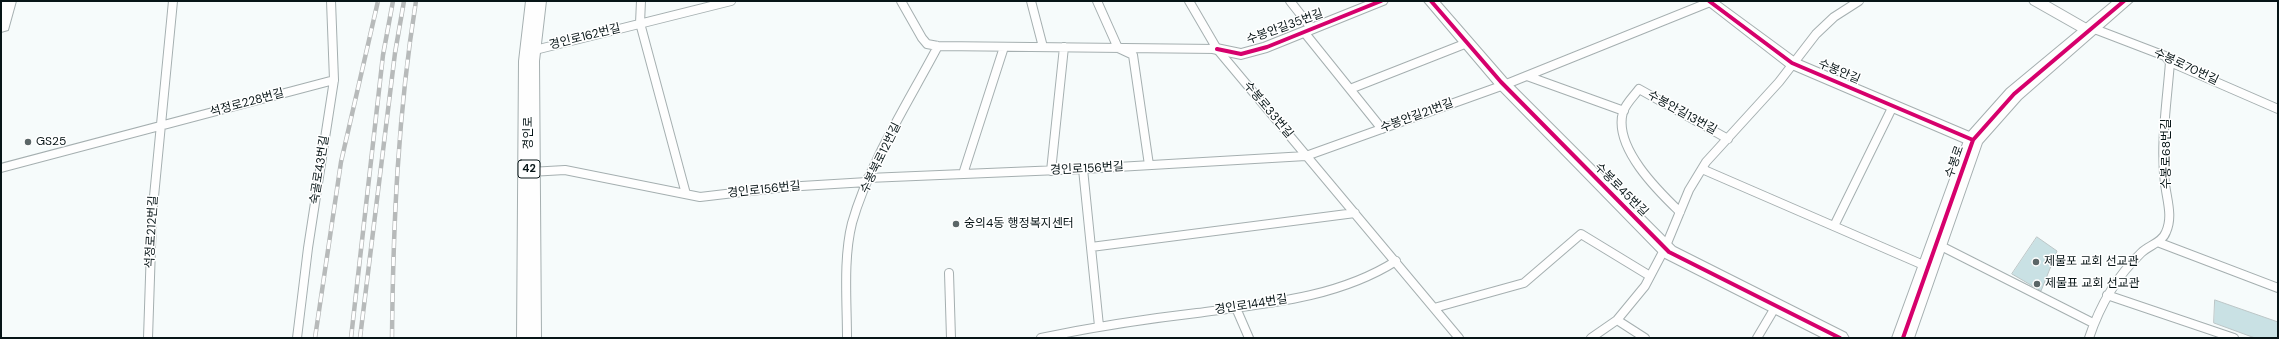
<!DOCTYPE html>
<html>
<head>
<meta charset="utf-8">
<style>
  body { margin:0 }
  #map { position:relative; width:2279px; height:339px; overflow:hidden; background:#f6fbfb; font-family:"DM Sans",sans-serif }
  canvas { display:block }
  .frame { position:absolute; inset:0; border:2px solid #071517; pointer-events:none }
</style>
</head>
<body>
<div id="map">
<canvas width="2279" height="339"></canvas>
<div class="frame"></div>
</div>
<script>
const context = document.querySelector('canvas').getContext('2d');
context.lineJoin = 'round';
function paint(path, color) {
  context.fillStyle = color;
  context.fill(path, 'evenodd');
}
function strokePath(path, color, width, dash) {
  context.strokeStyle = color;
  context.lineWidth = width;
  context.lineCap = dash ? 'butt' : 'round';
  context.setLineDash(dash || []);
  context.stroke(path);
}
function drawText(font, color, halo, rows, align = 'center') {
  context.font = font + ' "DM Sans","Noto Sans KR",sans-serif';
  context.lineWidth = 3;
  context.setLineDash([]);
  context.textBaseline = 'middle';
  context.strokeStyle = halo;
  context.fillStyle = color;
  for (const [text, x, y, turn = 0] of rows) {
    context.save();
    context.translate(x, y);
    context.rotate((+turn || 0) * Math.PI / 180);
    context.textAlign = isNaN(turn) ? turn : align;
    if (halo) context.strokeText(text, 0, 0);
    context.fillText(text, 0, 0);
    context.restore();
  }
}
const building = new Path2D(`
  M 2037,237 L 2057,251 L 2041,291 L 2012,274 Z
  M 2215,300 L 2278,322 L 2278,338 L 2255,338 L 2214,323 Z`);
paint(building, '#c9e1e4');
strokePath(building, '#bcc6c7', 1);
const service = new Path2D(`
  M 641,1 L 640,23 L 686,194
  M 901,1 L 922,38 L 927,44 L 938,46 L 1217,49
  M 1031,1 L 1043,47
  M 1097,1 L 1118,48 L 1133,55 L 1149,165
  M 1189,1 L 1217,49 L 1459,338
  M 1290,1 L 1312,29
  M 2092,28 L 2165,56 L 2170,62 L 2278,109
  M 1304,32 L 1382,129
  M 531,51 L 731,1
  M 1527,76 L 1624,111
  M 1350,89 L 1467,43
  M 1,168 L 334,80
  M 1083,169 L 1099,326
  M 1702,169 L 1928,267
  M 1051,171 L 1064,47
  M 530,172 L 565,170 L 700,197 L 785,187 L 867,182
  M 963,174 L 1004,47
  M 868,178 L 1083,169 L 1306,156 L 1504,85 L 1710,2
  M 1680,212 C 1658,191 1613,147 1623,112 C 1626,103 1634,96 1639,89 L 1728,139
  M 1834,226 L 1893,106
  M 2160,243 L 2278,288
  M 1937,244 L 2093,323
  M 1091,247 L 1355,213
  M 949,273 L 951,338
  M 2107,295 L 2234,338
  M 1236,308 L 1249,338
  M 1434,308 L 1524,283 L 1581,234 L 1650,276
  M 1617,320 L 1645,338
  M 148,338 L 152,217 L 173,1
  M 297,338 L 308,248 L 334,80 L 331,1
  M 847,338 C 847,301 843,259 852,223 C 869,163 909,101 938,46
  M 1041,338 C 1093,327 1145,319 1197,313 C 1265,304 1338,298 1396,261
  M 1591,338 L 1617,320 L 1645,286 L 1665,248 L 1689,190 L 1706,162 L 1779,82 L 1816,34 L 1834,17 L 1859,1
  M 1757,338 L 1776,306
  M 2089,338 C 2100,305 2116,277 2141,253 C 2149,245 2162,243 2166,232 C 2173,217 2167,200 2165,184 C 2160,144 2167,102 2170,62`);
const minor = new Path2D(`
  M 1368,1 L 1388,1 L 1386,4 L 1267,52 L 1241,59 L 1212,53 L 1210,49 L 1212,45 L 1217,44 L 1241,49 L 1263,43 Z
  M 1424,1 L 1439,1 L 1506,78 L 1675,247 L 1846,333 L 1849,338 L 1823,338 L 1663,257 L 1496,86 Z
  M 1702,1 L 1718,1 L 1797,59 L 1979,136 L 1981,140 L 1979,144 L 1973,146 L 1967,144 L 1787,67 Z
  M 2029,1 L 2047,1 L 2094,28 L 2096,31 L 2094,34 L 2084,34 L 2031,4 Z`);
const tertiary = new Path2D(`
  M 2113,1 L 2133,1 L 2021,99 L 1982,143 L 1914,338 L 1892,338 L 1966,135 L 2007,89 Z`);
const secondary = new Path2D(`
  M 1,1 L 16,1 L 8,30 L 1,32 Z`);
const primary = new Path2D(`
  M 526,1 L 546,1 L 539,61 L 541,338 L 517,338 L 519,61 Z`);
strokePath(service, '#a5afb0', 10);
strokePath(minor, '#a5afb0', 2);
strokePath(tertiary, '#a5afb0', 2);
strokePath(secondary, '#a5afb0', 2);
strokePath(primary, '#a5afb0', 2);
strokePath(service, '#fefefe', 8);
paint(minor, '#fefefe');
paint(tertiary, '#fefefe');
paint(secondary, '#fefefe');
paint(primary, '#fefefe');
const rail = new Path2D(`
  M 315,338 L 341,162 L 378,1
  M 351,338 L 383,55 L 393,1
  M 360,338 L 395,53 L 404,1
  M 392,338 C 393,225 398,113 416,1`);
strokePath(rail, '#b7baba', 4.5);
strokePath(rail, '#fff', 3, [9]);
strokePath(new Path2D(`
  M 1431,1 L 1501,82 L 1669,252 L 1840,338
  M 1709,1 L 1792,63 L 1973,140
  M 1217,49 L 1241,54 L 1267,47 L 1381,1
  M 1903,338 L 1973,140 L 2014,94 L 2124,1`), '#d6006c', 4);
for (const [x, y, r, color] of [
  [28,142,4,"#5b6667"],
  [956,224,4,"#5b6667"],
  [2036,262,4,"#5b6667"],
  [2037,284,4,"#5b6667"]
]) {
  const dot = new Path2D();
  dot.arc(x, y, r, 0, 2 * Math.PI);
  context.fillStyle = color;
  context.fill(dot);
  strokePath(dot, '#fff', 1.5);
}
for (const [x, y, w] of [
  [529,169,22]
]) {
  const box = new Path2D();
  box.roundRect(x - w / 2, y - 9, w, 18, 3);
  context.fillStyle = '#fff';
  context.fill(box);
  strokePath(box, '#071517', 1);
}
drawText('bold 11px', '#071517', null, [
  ["42",529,169]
]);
drawText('12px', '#071517', '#fff', [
  ["수봉안길35번길",1285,27,-20],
  ["경인로162번길",585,37,-14],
  ["수봉로70번길",2186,67,25],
  ["수봉안길",1839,72,23],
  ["석정로228번길",247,103,-15],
  ["수봉로33번길",1268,110,50],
  ["수봉안길13번길",1682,113,29],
  ["수봉안길21번길",1417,116,-20],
  ["경인로",529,133,-90],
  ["수봉로68번길",2167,154,-90],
  ["수봉북로12번길",881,158,-64],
  ["수봉로",1955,162,-71],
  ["경인로156번길",1087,169,-3],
  ["숙골로43번길",320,170,-81],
  ["경인로156번길",764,190,-6],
  ["수봉로45번길",1621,190,45],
  ["석정로212번길",152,232,-87],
  ["경인로144번길",1251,305,-9]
]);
drawText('12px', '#071517', '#fff', [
  ["GS25",36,142],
  ["숭의4동 행정복지센터",964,224],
  ["제물포 교회 선교관",2044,262],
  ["제물표 교회 선교관",2045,284]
], 'left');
</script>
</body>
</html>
